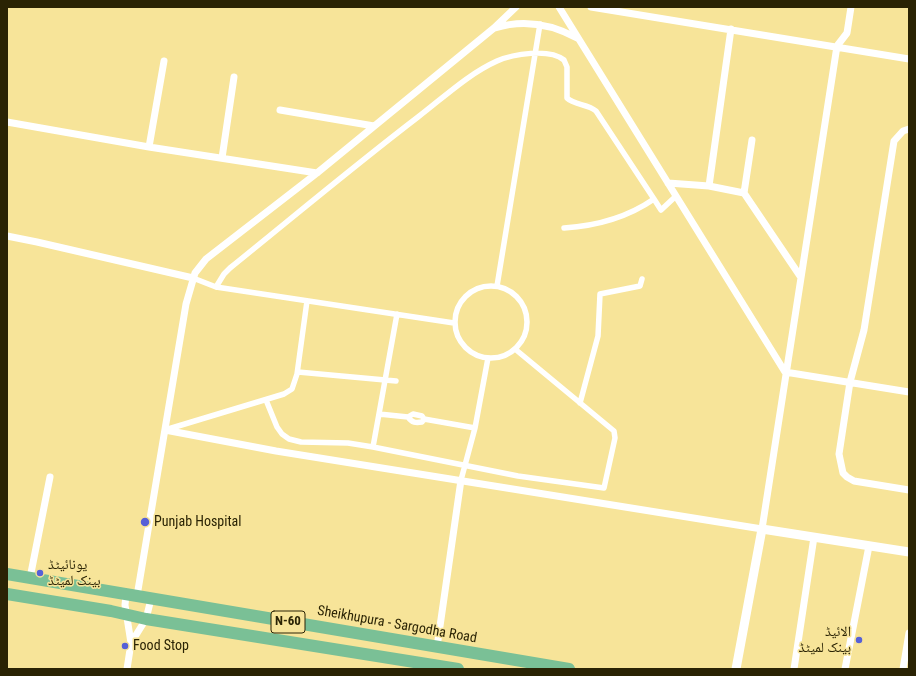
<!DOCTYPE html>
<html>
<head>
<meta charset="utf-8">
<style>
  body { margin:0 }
  #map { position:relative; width:916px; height:676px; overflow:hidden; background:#f7e499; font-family:"Roboto Condensed",sans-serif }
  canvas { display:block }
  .frame { position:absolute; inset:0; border:8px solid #2a2304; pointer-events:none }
</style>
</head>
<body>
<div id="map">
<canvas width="916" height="676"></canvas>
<div class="frame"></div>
</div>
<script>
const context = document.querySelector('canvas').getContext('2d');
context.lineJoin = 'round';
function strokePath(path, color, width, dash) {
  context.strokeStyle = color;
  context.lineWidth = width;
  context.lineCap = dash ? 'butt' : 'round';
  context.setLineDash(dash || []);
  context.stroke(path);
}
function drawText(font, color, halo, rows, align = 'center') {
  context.font = font + ' "Roboto Condensed","Noto Naskh Arabic",sans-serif';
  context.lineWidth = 3;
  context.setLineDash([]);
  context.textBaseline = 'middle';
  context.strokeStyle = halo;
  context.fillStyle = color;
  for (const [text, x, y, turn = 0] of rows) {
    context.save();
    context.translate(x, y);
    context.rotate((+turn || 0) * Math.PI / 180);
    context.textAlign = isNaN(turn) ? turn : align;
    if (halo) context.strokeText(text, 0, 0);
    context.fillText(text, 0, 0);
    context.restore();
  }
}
strokePath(new Path2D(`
  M 564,228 C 595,226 628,217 654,199 L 661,210 L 676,196
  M 193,278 L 216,287 L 454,323
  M455 322a36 36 0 1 1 72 0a36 36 0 1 1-72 0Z
  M 497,286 L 540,24
  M 216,287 L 224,274 L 230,268 C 292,218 354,166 418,117 C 443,98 468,74 497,61 C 513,54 549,48 564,60 L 567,67 L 567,98 C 574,105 588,104 596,111 L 654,199
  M 298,372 L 396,381
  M 266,400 L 277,427 L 282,434 L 289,439 L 301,442 L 348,443 L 373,447 L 518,476 L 604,488 L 615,438 L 614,431 L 515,349
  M 580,403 L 598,336 L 600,294 L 640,286 L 642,279
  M 379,414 L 408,417 C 412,423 416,423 422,422 L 424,419
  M 408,417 L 413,414 L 422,416 L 424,419 L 475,428
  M 165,430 L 284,394 L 292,389 L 297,374 L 307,301
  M 373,447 L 397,314
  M 461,480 L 475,428 L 488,358`), '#fff', 5.5);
strokePath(new Path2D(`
  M 559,7 L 785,372 L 909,392
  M 591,7 L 909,59
  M 495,28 C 524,19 551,24 577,38
  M 280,110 L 374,126
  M 7,122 L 149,147 L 317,173
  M 909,129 L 903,131 L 894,141 L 864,330 L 850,382 L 839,454 L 843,473 L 847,477 L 854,481 L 909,490
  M 149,147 L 164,61
  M 222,158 L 234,77
  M 668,183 L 709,186 L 744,193 L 800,276
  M 709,186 L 731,29
  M 744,193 L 752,140
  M 7,236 L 37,242 L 193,278
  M 165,430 L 276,451 L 762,529 L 837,46 L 847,33 L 851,7
  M 30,578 L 50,477
  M 126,595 L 125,605 L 131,643 L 127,669
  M 137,596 L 186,304 L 195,273 L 206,259 L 317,173 L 494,28 L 516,7
  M 131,643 L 146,619 L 151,599
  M 437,647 L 461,480
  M 794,669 L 814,537
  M 845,669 L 869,546
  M 903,669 L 909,633`), '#fff', 7);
strokePath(new Path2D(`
  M 736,669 L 762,529 L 909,552`), '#fff', 9);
strokePath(new Path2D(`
  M 7,574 L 569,669
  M 7,594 L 111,611 L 146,619 L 458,669`), '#7ac096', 12);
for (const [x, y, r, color] of [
  [145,522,5,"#5660d7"],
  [40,573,4,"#5660d7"],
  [859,640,4,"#5660d7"],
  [125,646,4,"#5660d7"]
]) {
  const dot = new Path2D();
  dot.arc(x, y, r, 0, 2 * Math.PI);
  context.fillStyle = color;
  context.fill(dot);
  strokePath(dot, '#f7e499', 1.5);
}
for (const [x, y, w] of [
  [288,622,34]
]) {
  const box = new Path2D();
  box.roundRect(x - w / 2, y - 11, w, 22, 3);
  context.fillStyle = '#f7e499';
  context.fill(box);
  strokePath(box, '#2a2304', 1);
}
drawText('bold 13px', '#2a2304', null, [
  ["N-60",288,622]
]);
drawText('14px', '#2a2304', '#f7e499', [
  ["Punjab Hospital",154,522],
  ["یونائیٹڈ",48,565],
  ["بینک لمیٹڈ",48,581],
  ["الائیڈ",851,632,"right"],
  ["بینک لمیٹڈ",851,648,"right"],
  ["Food Stop",133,646]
], 'left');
drawText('14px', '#2a2304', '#f7e499', [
  ["Sheikhupura - Sargodha Road",397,625,10]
]);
</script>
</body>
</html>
